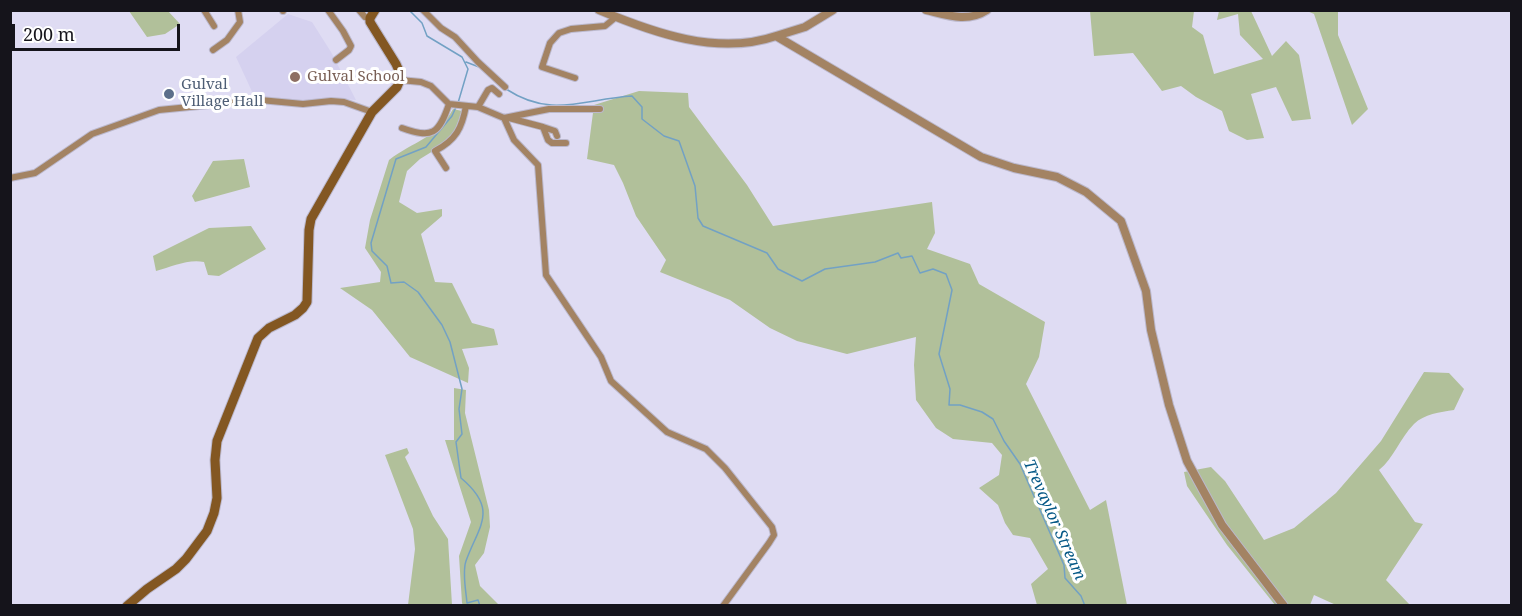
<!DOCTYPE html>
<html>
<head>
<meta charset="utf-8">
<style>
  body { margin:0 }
  #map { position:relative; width:1522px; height:616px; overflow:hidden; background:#dfdcf3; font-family:"Noto Serif",serif }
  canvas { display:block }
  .frame { position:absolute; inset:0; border:12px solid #15141b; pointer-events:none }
  .scale { position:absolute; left:12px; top:24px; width:168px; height:27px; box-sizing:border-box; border:3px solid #15141b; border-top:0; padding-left:8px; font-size:18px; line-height:21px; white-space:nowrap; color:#15141b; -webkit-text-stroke:4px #fff; paint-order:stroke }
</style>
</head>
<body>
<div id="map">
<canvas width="1522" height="616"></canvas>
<div class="frame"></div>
<div class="scale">200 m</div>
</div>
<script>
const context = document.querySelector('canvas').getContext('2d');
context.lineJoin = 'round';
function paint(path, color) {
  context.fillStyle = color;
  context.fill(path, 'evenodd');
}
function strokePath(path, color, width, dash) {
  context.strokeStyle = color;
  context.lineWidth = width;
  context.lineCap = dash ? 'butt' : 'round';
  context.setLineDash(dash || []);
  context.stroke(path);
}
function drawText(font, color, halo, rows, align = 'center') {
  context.font = font + ' "Noto Serif",serif';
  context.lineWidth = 6;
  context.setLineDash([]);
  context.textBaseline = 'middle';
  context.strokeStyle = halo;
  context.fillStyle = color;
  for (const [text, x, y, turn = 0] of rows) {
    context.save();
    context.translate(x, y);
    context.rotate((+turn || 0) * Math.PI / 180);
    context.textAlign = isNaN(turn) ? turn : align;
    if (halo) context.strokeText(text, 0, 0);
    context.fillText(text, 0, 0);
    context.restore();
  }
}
paint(new Path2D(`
  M 288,14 L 312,22 L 331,52 L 356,100 L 331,98 L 294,101 L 272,97 L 255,98 L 236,57 Z`), '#d5d1ef');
paint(new Path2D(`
  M 129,11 L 168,11 L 180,24 L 165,34 L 147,37 Z
  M 1090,11 L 1194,11 L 1192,27 L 1203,35 L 1214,74 L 1263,59 L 1240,35 L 1238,14 L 1217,20 L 1219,11 L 1251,11 L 1272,56 L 1286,41 L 1299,55 L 1311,119 L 1292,121 L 1276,87 L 1251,94 L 1264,138 L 1247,140 L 1229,131 L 1222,111 L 1196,97 L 1181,86 L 1162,91 L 1133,53 L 1094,56 Z
  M 1307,11 L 1338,11 L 1338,35 L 1368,109 L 1352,125 L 1314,14 Z
  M 639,91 L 688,93 L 689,107 L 747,185 L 773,226 L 932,202 L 935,233 L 927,249 L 970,264 L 979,284 L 1045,322 L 1039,357 L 1026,384 L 1090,510 L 1106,500 L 1127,605 L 1037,605 L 1031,584 L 1048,569 L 1030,538 L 1013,535 L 1005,523 L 998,505 L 979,488 L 999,475 L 1002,455 L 992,443 L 953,439 L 936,428 L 916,400 L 914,365 L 916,337 L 847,354 L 797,341 L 770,328 L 730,300 L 660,272 L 666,260 L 636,216 L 623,183 L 614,165 L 587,159 L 594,105 Z
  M 453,109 L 462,111 L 455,130 L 446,143 L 420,159 L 407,171 L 399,202 L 417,213 L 442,209 L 442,216 L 421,234 L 435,282 L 452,283 L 472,323 L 494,329 L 498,345 L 462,349 L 469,368 L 468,383 L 410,357 L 372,310 L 340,288 L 380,282 L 381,272 L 365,248 L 370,220 L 389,160 C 414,141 437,138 453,109 Z
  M 244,159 L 250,187 L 195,202 L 192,196 L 213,161 Z
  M 251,226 L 266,249 L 219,276 L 208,275 L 204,262 C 187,259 172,267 156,271 L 153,256 L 209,228 Z
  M 1424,372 L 1449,373 L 1464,389 L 1454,410 C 1440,412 1424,414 1414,424 C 1400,438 1394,458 1379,470 L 1415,522 L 1423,524 L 1386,580 L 1410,605 L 1336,605 L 1314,595 L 1310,605 L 1275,605 L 1227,545 L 1187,486 L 1184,472 L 1211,467 L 1225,481 L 1264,540 L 1294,528 L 1336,493 L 1381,441 Z
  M 454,388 L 466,390 L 465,413 L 489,510 L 490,527 L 484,553 L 475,565 L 480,586 L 499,605 L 463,605 L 462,603 L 459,556 L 471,522 L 445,440 L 454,440 Z
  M 407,448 L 409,453 L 405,457 L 433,516 L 448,539 L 452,605 L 408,605 L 415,549 L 413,529 L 385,455 Z`), '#b1c09a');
strokePath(new Path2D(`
  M 409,10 L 422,23 L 427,36 L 462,57 L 468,69 L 458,103
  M 466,62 L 479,67
  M 506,89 C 552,119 583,99 632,96 L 642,107 L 642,119 L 664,136 L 679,141 L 695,186 L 698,218 L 703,226 L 767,253 L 778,269 L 802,281 L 825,269 L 875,262 L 898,253 L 901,258 L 912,256 L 920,273 L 933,269 L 946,274 L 952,290 L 939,354 L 950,389 L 949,405 L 960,405 L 982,412 L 993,419 L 1004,441 L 1020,464 L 1064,565 L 1065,578 L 1081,596 L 1085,606
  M 456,107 L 452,116 L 426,147 L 396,159 L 371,243 L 372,251 L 387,266 L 391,283 L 404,282 L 418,292 L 442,325 L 450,342 L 462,389 L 459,409 L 462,434 L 456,442 L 461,478 C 499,510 479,525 466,561 C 462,572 466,591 467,603 L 478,600 L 480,606`), '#72a1c4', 1.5);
const minor = new Path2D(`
  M 204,10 L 214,26
  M 283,10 L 283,11
  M 328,10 L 343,31 L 351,46 L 349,50 L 336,60
  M 359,10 L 365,17 L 370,18
  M 423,10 L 441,28 L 455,37 L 478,62 L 505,87
  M 213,50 L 227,40 L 240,22 L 238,10
  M 575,78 L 542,67 L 550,43 L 559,33 L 571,29 L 605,26 L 616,17
  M 400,80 L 421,82 L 431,86 L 449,104 L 478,107 L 504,118
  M 478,107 L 488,90 L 492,88 L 499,94
  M 504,118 L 514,140 L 538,165 L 546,275 L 601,357 L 611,381 L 667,432 L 706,449 L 725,468 L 772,527 L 774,535 L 769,543 L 723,606
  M 504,118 L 549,109 L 600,109
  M 509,118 L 543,127 L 548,140 L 552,143 L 566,143
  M 543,127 L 555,131 L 557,136
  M 402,128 C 432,139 439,134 449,104
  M 446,168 L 435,151 C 456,140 462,128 466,106
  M 10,178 L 35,173 L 92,134 L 159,110 L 260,100 L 303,104 L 331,101 L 344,102 L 372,112`);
const tertiary = new Path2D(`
  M 599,10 C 654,33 718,56 776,36 L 981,157 L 1014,168 L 1057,177 L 1086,192 L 1121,221 L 1146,291 L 1151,330 L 1169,405 L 1187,461 L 1222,525 L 1284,606
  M 926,10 C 947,15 967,23 987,10
  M 776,36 L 805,27 L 833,10`);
const secondary = new Path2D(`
  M 127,606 L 147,589 L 176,569 L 186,559 L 207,531 L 214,513 L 217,498 L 215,460 L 217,441 L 258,338 L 269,328 L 295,315 L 303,308 L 307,302 L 309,230 L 311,219 L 372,112 L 397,87 L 400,80 L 400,73 L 396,64 L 370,22 L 370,18 L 375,10`);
strokePath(minor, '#bbb8cc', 8);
strokePath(tertiary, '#bbb8cc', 10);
strokePath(secondary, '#bbb8cc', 11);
strokePath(minor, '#a38363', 6);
strokePath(tertiary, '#a38363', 8);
strokePath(secondary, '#835722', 9);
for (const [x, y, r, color] of [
  [295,77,6,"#8d6e63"],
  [169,94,6,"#5c6f8a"]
]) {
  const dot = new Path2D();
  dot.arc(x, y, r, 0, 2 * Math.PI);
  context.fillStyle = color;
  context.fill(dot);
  strokePath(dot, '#fff', 2);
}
drawText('15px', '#785e54', '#fff', [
  ["Gulval School",307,77]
], 'left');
drawText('15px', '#4e5e75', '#fff', [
  ["Gulval",181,85],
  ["Village Hall",181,102]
], 'left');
drawText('italic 16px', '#055886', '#fff', [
  ["Trevaylor Stream",1054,520,66]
]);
</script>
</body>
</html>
